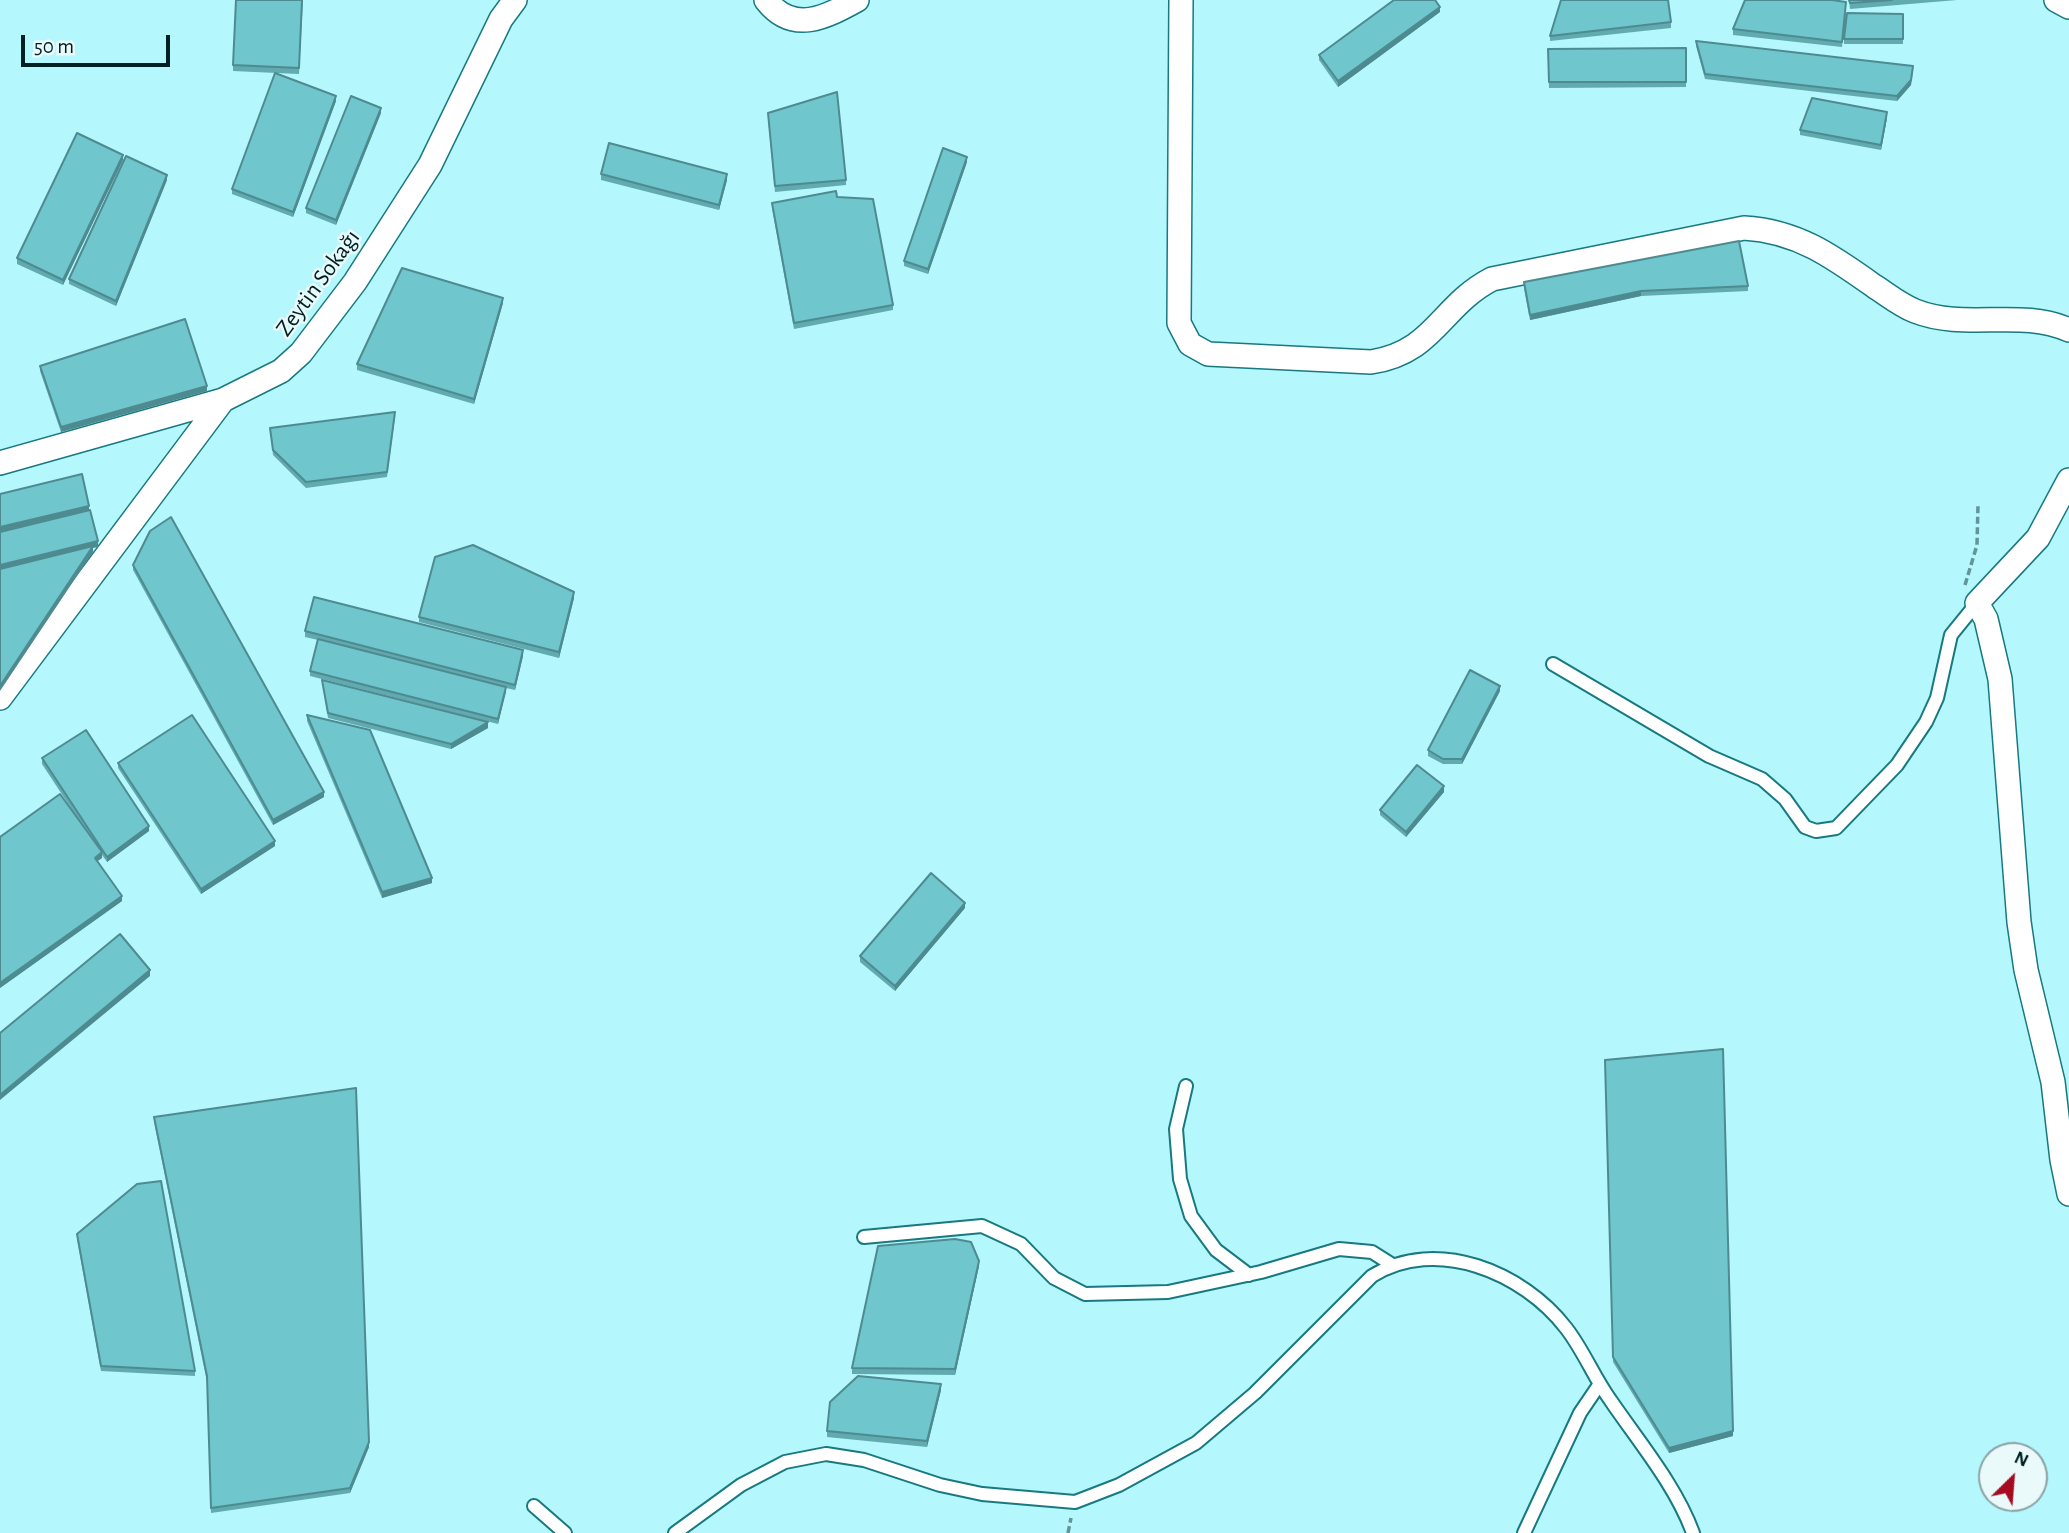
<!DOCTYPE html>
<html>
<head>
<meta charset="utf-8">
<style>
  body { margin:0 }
  #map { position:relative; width:2069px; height:1533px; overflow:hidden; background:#b4f7fd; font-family:"Alegreya Sans",sans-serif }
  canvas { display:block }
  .north { position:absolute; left:1978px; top:1442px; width:70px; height:70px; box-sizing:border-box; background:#eafafb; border:2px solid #8ca3a5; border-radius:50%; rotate:25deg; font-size:19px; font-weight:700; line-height:28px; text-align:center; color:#002124 }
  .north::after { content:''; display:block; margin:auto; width:24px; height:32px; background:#a50c22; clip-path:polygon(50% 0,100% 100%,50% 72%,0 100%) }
  .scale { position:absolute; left:21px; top:35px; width:149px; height:32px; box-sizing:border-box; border:4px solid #002124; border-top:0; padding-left:9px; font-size:21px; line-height:24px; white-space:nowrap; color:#002124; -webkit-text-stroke:5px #eafafb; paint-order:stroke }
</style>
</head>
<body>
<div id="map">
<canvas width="2069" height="1533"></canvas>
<div class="north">N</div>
<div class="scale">50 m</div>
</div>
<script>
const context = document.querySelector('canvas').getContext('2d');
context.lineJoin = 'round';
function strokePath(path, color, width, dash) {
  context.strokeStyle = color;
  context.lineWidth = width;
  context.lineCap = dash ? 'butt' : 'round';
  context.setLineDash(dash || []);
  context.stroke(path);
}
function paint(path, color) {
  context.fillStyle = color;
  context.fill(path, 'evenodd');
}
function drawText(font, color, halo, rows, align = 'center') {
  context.font = font + ' "Alegreya Sans",sans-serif';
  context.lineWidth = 5;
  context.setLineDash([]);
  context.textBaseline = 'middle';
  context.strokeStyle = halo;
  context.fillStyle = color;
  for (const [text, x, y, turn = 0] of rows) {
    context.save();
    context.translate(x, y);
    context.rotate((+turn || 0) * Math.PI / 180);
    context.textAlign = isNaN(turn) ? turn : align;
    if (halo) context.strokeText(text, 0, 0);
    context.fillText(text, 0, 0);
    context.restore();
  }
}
const lane = new Path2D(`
  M 1553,664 L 1709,756 L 1762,779 L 1785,799 L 1805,827 L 1816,831 L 1836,828 L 1897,765 L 1926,722 L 1937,698 L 1951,635 L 1977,603
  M 1186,1086 L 1176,1129 L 1180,1179 L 1191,1216 L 1216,1250 L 1249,1275
  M 864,1237 L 982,1226 L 1021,1244 L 1054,1278 L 1085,1294 L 1168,1292 L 1261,1272 L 1339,1249 L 1372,1252 L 1391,1264
  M 534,1506 L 565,1533
  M 675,1533 L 741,1485 L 785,1462 L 826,1454 L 864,1460 L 940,1485 L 982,1494 L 1075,1502 L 1119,1485 L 1196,1443 L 1255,1393 L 1372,1276 C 1436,1236 1523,1272 1566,1328 C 1584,1351 1594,1378 1611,1401 C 1639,1442 1676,1486 1693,1533
  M 1524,1533 L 1580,1413 L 1599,1385`);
const street = new Path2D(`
  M 766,0 C 793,35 826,17 857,0
  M 1181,0 L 1179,323 L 1190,344 L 1208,354 L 1371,362 C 1435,352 1440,306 1492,279 L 1744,228 C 1797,231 1832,256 1874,286 C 1888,295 1900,305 1915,311 C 1966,331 2020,308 2069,330
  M 2056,0 L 2069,7
  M 0,463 L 223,400 L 281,371 L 301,353 L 355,282 L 430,165 L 501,19 L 515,0
  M 2069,480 L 2038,538 L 1977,603 L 1986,619 L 2000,679 L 2019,922 L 2026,970 L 2053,1082 L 2062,1160 L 2069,1194
  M 0,698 L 223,400`);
strokePath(lane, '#187980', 16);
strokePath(street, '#187980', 26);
strokePath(new Path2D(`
  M 1965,585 L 1977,545 L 1978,505
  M 1068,1533 L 1071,1518`), '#619599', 3.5, [7, 3.5]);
strokePath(lane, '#fff', 12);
strokePath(street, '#fff', 23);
paint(new Path2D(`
  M 303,0 L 299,74 L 233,71 L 233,65 Z
  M 1849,0 L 1957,0 L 1850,9 Z
  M 1846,7 L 1842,47 L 1733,35 L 1733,29 Z
  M 1440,12 L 1338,87 L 1319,60 L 1319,55 Z
  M 1903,14 L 1903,44 L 1844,44 L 1844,39 Z
  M 1671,22 L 1671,28 L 1550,41 L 1550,36 Z
  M 1696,41 L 1913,71 L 1911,85 L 1897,101 L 1705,79 L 1696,46 Z
  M 1686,48 L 1686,87 L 1549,88 L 1548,49 Z
  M 336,101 L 293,217 L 232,194 L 232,189 Z
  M 381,113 L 336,225 L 306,213 L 306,208 Z
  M 768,118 L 846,180 L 846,185 L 775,192 Z
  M 1887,118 L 1881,150 L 1800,135 L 1800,130 Z
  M 123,160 L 63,285 L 17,264 L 17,258 Z
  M 967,162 L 928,274 L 904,266 L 904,261 Z
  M 601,174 L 727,180 L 719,210 L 601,180 Z
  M 167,180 L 116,306 L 69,284 L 69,279 Z
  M 837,197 L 893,305 L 893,310 L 794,329 L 772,208 L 772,203 Z
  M 1524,282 L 1748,286 L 1748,291 L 1641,296 L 1530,320 L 1524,288 Z
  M 503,303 L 474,404 L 357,370 L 357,364 Z
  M 40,366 L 207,391 L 61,432 L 40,371 Z
  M 395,417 L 387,477 L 306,488 L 273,455 L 270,428 Z
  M 133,565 L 324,797 L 273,825 L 133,570 Z
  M 574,598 L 559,658 L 419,622 L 419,617 Z
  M 305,631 L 523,656 L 515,690 L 506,688 L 498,724 L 310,676 L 310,671 L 318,640 L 305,637 Z
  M 322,680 L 488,728 L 451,749 L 328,718 Z
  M 1500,691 L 1462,764 L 1443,764 L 1428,756 L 1428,750 Z
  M 307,715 L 432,883 L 382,898 L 307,721 Z
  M 42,758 L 149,831 L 107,862 L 102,855 L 102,858 L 97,861 L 122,901 L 0,988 L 0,837 L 84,828 L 42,764 Z
  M 118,763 L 275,846 L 201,894 L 118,768 Z
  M 1444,792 L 1406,837 L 1380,815 L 1380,810 Z
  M 965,908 L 895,991 L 860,962 L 860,956 Z
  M 1605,1060 L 1733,1436 L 1669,1453 L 1613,1362 Z
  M 154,1117 L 369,1447 L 350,1493 L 211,1513 L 207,1382 L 154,1122 Z
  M 77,1234 L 195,1371 L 195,1376 L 101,1371 L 77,1239 Z
  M 979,1266 L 955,1375 L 852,1374 L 852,1368 Z
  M 941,1390 L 927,1447 L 827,1437 L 827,1431 Z`), '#60aab0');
paint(new Path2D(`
  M 1440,7 L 1440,12 L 1338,87 L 1338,81 Z
  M 1913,66 L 1911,85 L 1897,101 L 1897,96 Z
  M 336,96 L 336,101 L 293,217 L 293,212 Z
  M 381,108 L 381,113 L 336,225 L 336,220 Z
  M 1887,112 L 1887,118 L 1881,150 L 1881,145 Z
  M 123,155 L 123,160 L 63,285 L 63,280 Z
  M 967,157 L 967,162 L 928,274 L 928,269 Z
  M 727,174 L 727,180 L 719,210 L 719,205 Z
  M 167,175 L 167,180 L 116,306 L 116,301 Z
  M 1641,291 L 1641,296 L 1530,320 L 1530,315 Z
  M 503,298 L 503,303 L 474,404 L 474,399 Z
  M 207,386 L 207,391 L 61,432 L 61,427 Z
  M 89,506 L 89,511 L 0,533 L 0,527 Z
  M 98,541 L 98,547 L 93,548 L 93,552 L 0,691 L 0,565 Z
  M 574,592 L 574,598 L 559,658 L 559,652 Z
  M 523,650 L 523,656 L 515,690 L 515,685 Z
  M 1500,686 L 1500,691 L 1462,764 L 1462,759 Z
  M 506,687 L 506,692 L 498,724 L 498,719 Z
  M 488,722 L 488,728 L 451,749 L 451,744 Z
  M 1444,786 L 1444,792 L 1406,837 L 1406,832 Z
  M 324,792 L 324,797 L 273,825 L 273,820 Z
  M 149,826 L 149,831 L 107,862 L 107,857 Z
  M 275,841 L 275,846 L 201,894 L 201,889 Z
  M 102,852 L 102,858 L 95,863 L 95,858 Z
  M 432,878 L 432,883 L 382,898 L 382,892 Z
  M 122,896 L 122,901 L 0,988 L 0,983 Z
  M 965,903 L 965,908 L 895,991 L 895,986 Z
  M 150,970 L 150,976 L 0,1100 L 0,1095 Z
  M 979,1261 L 979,1266 L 955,1375 L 955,1369 Z
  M 941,1384 L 941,1390 L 927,1447 L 927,1441 Z
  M 1733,1431 L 1733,1436 L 1669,1453 L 1669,1448 Z
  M 369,1442 L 369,1447 L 350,1493 L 350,1488 Z`), '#4e8b90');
const building = new Path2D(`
  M 236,0 L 302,0 L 299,68 L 233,65 Z
  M 1394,0 L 1435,0 L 1440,7 L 1338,81 L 1319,55 Z
  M 1561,0 L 1668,0 L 1671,22 L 1550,36 Z
  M 1745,0 L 1832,0 L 1846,2 L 1842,42 L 1733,29 Z
  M 1849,0 L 1892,0 L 1850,3 Z
  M 1847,13 L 1903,14 L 1903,39 L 1844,39 Z
  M 1696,41 L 1913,66 L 1911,80 L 1897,96 L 1705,74 Z
  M 1686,48 L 1686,82 L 1549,82 L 1548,49 Z
  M 275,73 L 336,96 L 293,212 L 232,189 Z
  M 837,92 L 846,180 L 775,186 L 768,113 Z
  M 351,96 L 381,108 L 336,220 L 306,208 Z
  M 1812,98 L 1887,112 L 1881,145 L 1800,130 Z
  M 77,133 L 123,155 L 63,280 L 17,258 Z
  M 609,143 L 727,174 L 719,205 L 601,174 Z
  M 943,148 L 967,157 L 928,269 L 904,261 Z
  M 126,156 L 167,175 L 116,301 L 69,279 Z
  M 836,191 L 837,197 L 873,199 L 893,305 L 794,323 L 772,203 Z
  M 1739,241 L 1748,286 L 1641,291 L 1530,315 L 1524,282 Z
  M 402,268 L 503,298 L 474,399 L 357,364 Z
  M 185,319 L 207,386 L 61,427 L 40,366 Z
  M 395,412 L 387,472 L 306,482 L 273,450 L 270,428 Z
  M 82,474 L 89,506 L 0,527 L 0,494 Z
  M 90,510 L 98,541 L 0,565 L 0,532 Z
  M 171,517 L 324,792 L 273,820 L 133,565 L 150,531 Z
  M 473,545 L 574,592 L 559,652 L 419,617 L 435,557 Z
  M 93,546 L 0,686 L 0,569 Z
  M 314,597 L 523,650 L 515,685 L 305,631 Z
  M 318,639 L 506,687 L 498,719 L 310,671 Z
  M 1470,670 L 1500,686 L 1462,759 L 1443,759 L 1428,750 Z
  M 322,680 L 488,722 L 451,744 L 328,713 Z
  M 192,715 L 275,841 L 201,889 L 118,763 Z
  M 307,715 L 370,730 L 432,878 L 382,892 Z
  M 86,730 L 149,826 L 107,857 L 42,758 Z
  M 1417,765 L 1444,786 L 1406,832 L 1380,810 Z
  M 60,794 L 102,852 L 95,858 L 122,896 L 0,983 L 0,837 Z
  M 931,873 L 965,903 L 895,986 L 860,956 Z
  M 120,934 L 150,970 L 0,1095 L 0,1033 Z
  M 1723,1049 L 1733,1431 L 1669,1448 L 1613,1357 L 1605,1060 Z
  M 356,1088 L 369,1442 L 350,1488 L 211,1508 L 207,1376 L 154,1117 Z
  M 161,1181 L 195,1371 L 101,1366 L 77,1234 L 137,1184 Z
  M 955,1239 L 971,1242 L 979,1261 L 955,1369 L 852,1368 L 878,1246 Z
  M 858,1376 L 941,1384 L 927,1441 L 827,1431 L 830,1402 Z`);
paint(building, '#70c6cd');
strokePath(building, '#4e8b90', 2);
drawText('24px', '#002124', '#eafafb', [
  ["Zeytin Sokağı",318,283,-54]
]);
</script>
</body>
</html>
